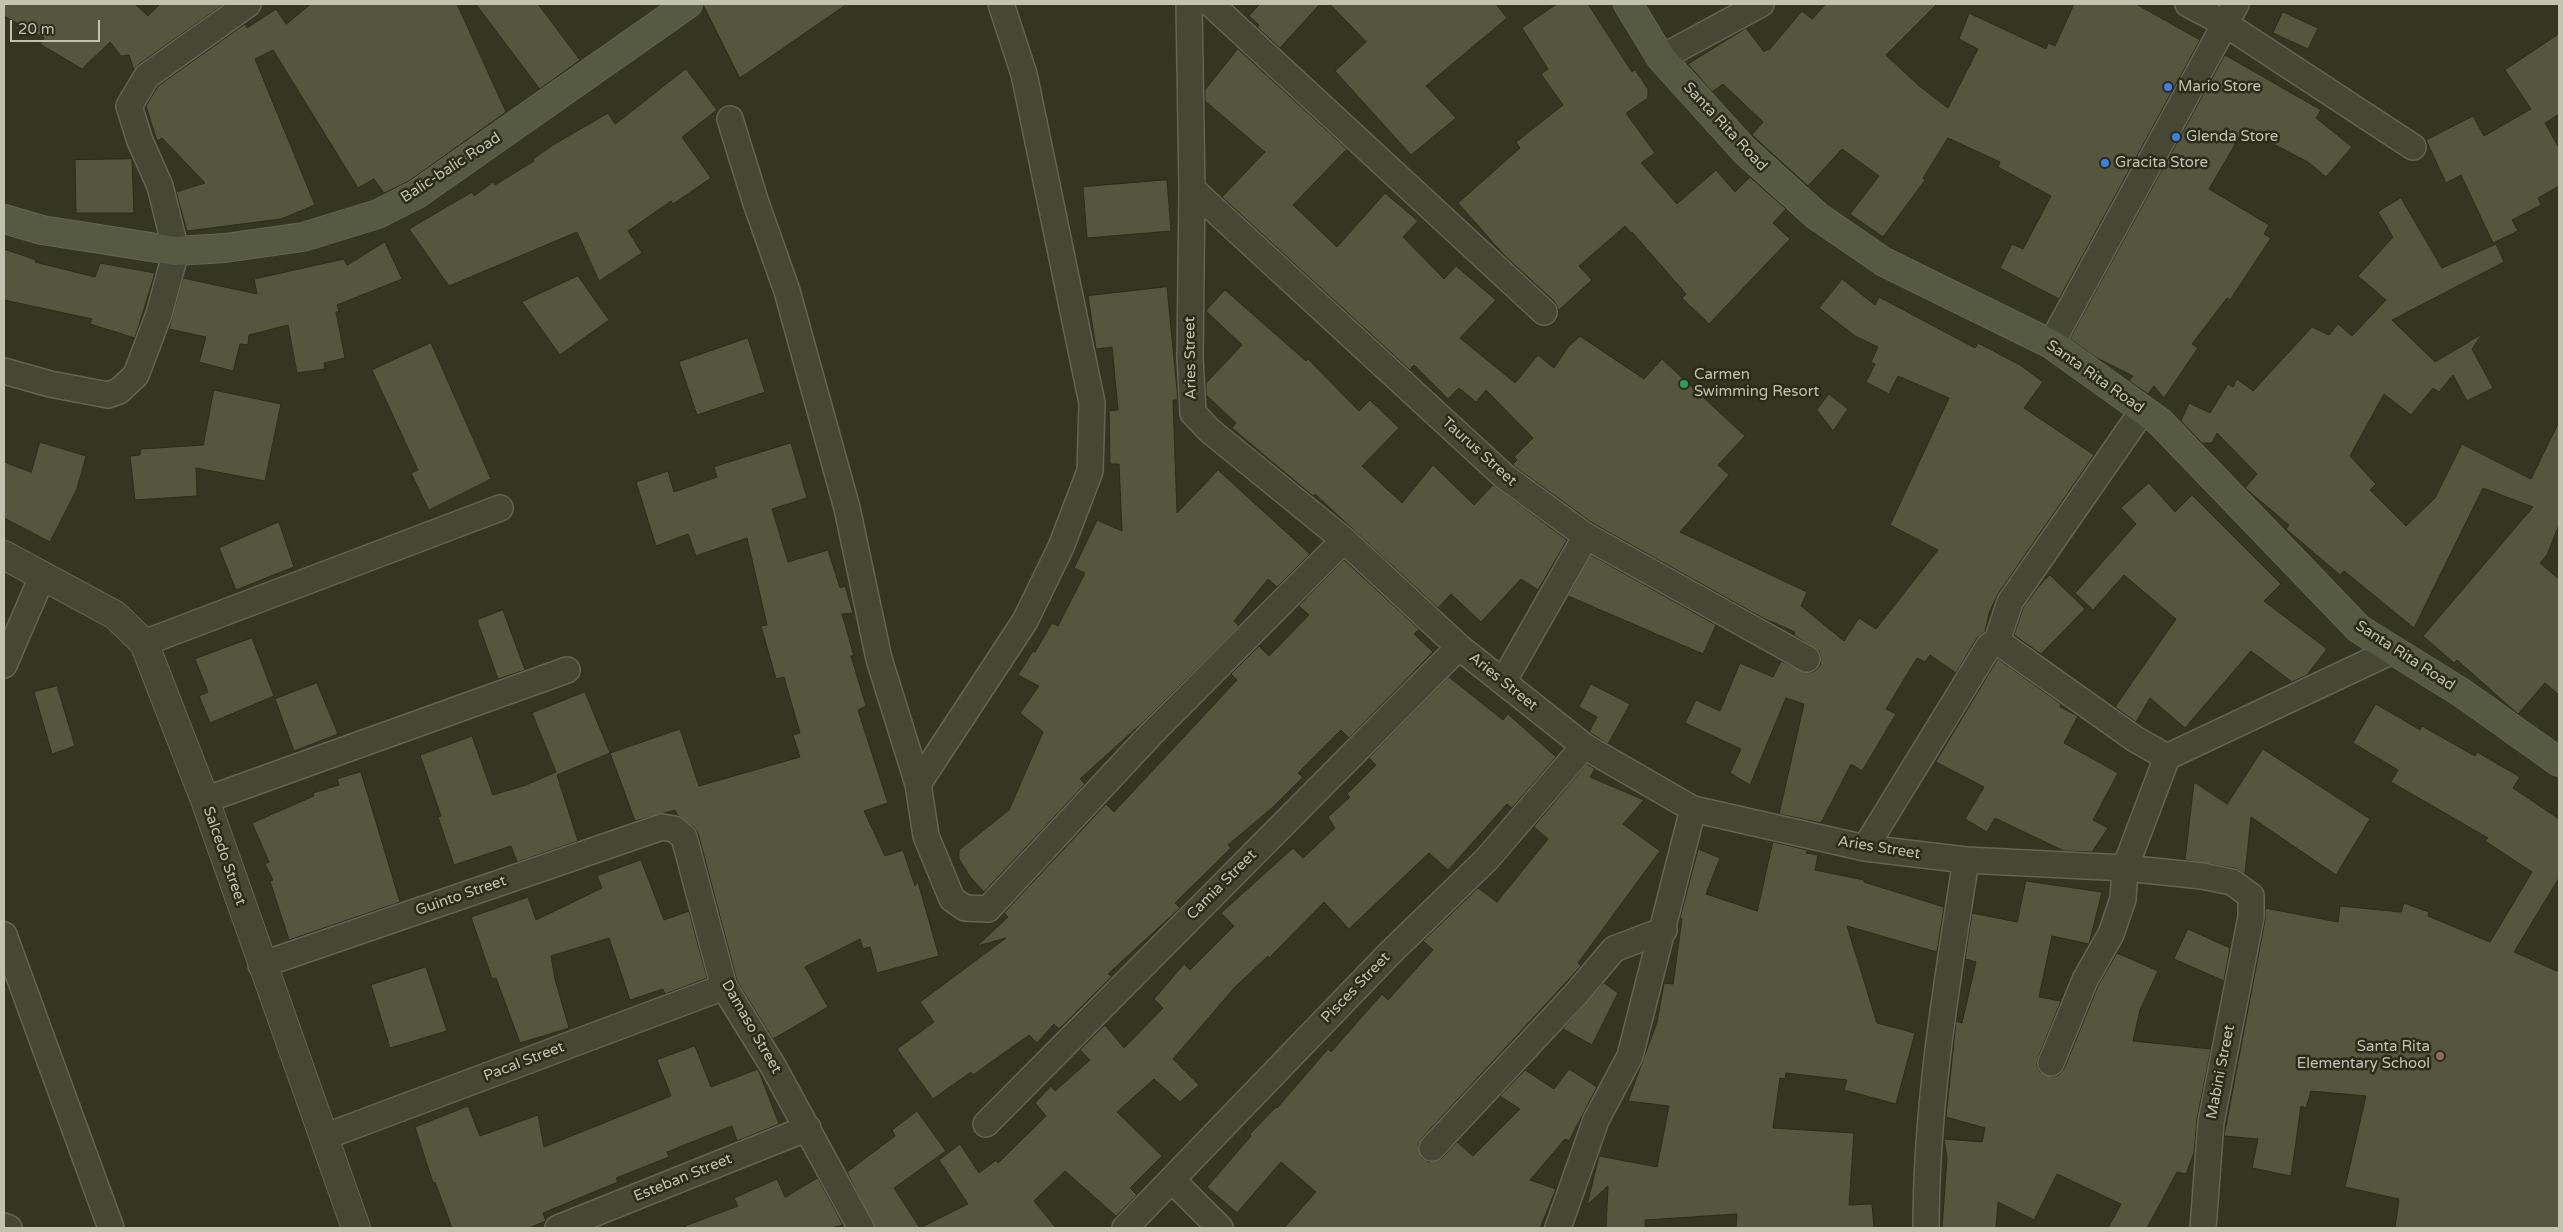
<!DOCTYPE html>
<html>
<head>
<meta charset="utf-8">
<style>
  body { margin:0 }
  #map { position:relative; width:2563px; height:1232px; overflow:hidden; background:#353621; font-family:"Varela Round",sans-serif }
  canvas { display:block }
  .frame { position:absolute; inset:0; border:5px solid #c2c3ae; pointer-events:none }
  .scale { position:absolute; left:10px; top:20px; width:90px; height:22px; box-sizing:border-box; border:2px solid #c2c3ae; border-top:0; padding-left:6px; font-size:15px; line-height:18px; white-space:nowrap; color:#c2c3ae; -webkit-text-stroke:4px #2a2b1a; paint-order:stroke }
</style>
</head>
<body>
<div id="map">
<canvas width="2563" height="1232"></canvas>
<div class="frame"></div>
<div class="scale">20 m</div>
</div>
<script>
const context = document.querySelector('canvas').getContext('2d');
context.lineJoin = 'round';
function paint(path, color) {
  context.fillStyle = color;
  context.fill(path, 'evenodd');
}
function strokePath(path, color, width, dash) {
  context.strokeStyle = color;
  context.lineWidth = width;
  context.lineCap = dash ? 'butt' : 'round';
  context.setLineDash(dash || []);
  context.stroke(path);
}
function drawText(font, color, halo, rows, align = 'center') {
  context.font = font + ' "Varela Round",sans-serif';
  context.lineWidth = 5;
  context.setLineDash([]);
  context.textBaseline = 'middle';
  context.strokeStyle = halo;
  context.fillStyle = color;
  for (const [text, x, y, turn = 0] of rows) {
    context.save();
    context.translate(x, y);
    context.rotate((+turn || 0) * Math.PI / 180);
    context.textAlign = isNaN(turn) ? turn : align;
    if (halo) context.strokeText(text, 0, 0);
    context.fillText(text, 0, 0);
    context.restore();
  }
}
const building = new Path2D(`
  M 4,4 L 135,4 L 148,16 L 160,4 L 224,4 L 139,64 L 134,70 L 129,55 L 121,56 L 110,42 L 82,69 L 40,44 L 44,38 L 4,16 Z
  M 311,4 L 457,4 L 506,112 L 409,181 L 384,193 L 374,179 L 358,188 L 273,50 L 255,59 L 315,205 L 281,219 L 187,231 L 176,192 L 205,183 L 162,138 L 157,141 L 146,106 L 158,86 L 245,24 L 247,28 L 276,9 L 286,24 Z
  M 476,4 L 538,4 L 580,60 L 540,89 Z
  M 703,4 L 847,4 L 740,78 Z
  M 1260,4 L 1320,4 L 1280,48 L 1257,27 L 1259,25 L 1249,16 Z
  M 1330,4 L 1496,4 L 1507,18 L 1426,86 L 1456,118 L 1411,155 L 1335,71 L 1366,42 Z
  M 1557,4 L 1588,4 L 1632,72 L 1635,70 L 1648,89 L 1648,98 L 1626,113 L 1655,153 L 1641,163 L 1677,204 L 1716,170 L 1735,192 L 1750,177 L 1786,209 L 1773,223 L 1790,239 L 1709,324 L 1682,298 L 1686,294 L 1632,232 L 1631,233 L 1625,226 L 1579,266 L 1592,280 L 1559,310 L 1554,301 L 1504,255 L 1458,203 L 1520,148 L 1516,142 L 1563,105 L 1541,74 L 1548,69 L 1522,28 Z
  M 1826,4 L 1937,4 L 1886,55 L 1918,85 L 1948,108 L 1978,49 L 1959,39 L 1969,13 L 2046,49 L 2048,43 L 2055,46 L 2074,4 L 2136,4 L 2200,40 L 2059,299 L 2000,268 L 2012,244 L 2023,249 L 2051,196 L 1998,167 L 2000,162 L 1948,138 L 1923,178 L 1925,180 L 1883,237 L 1850,214 L 1879,176 L 1842,149 L 1808,186 L 1752,135 L 1763,122 L 1723,84 L 1712,92 L 1688,64 L 1746,28 L 1764,52 L 1768,49 L 1769,50 L 1802,11 L 1812,19 Z
  M 2283,12 L 2318,28 L 2308,49 L 2273,33 Z
  M 2559,34 L 2559,114 L 2545,123 L 2559,148 L 2559,186 L 2538,198 L 2541,205 L 2512,220 L 2518,231 L 2493,243 L 2461,175 L 2446,183 L 2426,140 L 2473,116 L 2484,136 L 2531,109 L 2505,70 Z
  M 1238,49 L 1347,149 L 1293,205 L 1337,247 L 1385,193 L 1418,221 L 1403,237 L 1444,279 L 1456,266 L 1496,300 L 1460,338 L 1515,383 L 1538,355 L 1554,368 L 1568,347 L 1580,336 L 1644,379 L 1662,359 L 1745,436 L 1718,465 L 1729,475 L 1680,532 L 1807,592 L 1801,606 L 1844,641 L 1859,618 L 1876,629 L 1938,550 L 1890,525 L 1949,398 L 1898,376 L 1889,394 L 1866,382 L 1875,364 L 1871,362 L 1878,347 L 1855,336 L 1819,308 L 1842,279 L 1875,305 L 1879,297 L 1975,348 L 1978,343 L 2020,365 L 2043,382 L 2024,408 L 2094,455 L 1998,594 L 1989,613 L 1985,632 L 1977,638 L 1956,673 L 1930,655 L 1925,662 L 1917,658 L 1886,709 L 1896,714 L 1862,771 L 1851,764 L 1821,823 L 1779,814 L 1804,704 L 1786,698 L 1750,785 L 1730,773 L 1741,749 L 1685,723 L 1696,700 L 1720,711 L 1740,663 L 1773,677 L 1781,661 L 1808,673 L 1815,671 L 1820,666 L 1821,658 L 1819,651 L 1794,635 L 1795,632 L 1763,618 L 1594,524 L 1514,466 L 1513,464 L 1517,460 L 1514,457 L 1533,438 L 1486,390 L 1476,402 L 1459,388 L 1448,399 L 1414,365 L 1410,370 L 1222,197 L 1265,152 L 1205,101 L 1205,90 Z
  M 2225,55 L 2321,110 L 2316,118 L 2352,147 L 2326,177 L 2308,162 L 2244,129 L 2209,189 L 2269,225 L 2264,234 L 2271,238 L 2230,300 L 2227,298 L 2192,344 L 2198,348 L 2164,398 L 2154,386 L 2148,394 L 2129,381 L 2133,376 L 2095,357 L 2070,339 Z
  M 686,69 L 717,110 L 682,137 L 711,178 L 673,204 L 671,201 L 628,231 L 642,253 L 599,281 L 577,232 L 449,286 L 409,229 L 472,192 L 474,196 L 493,182 L 495,185 L 534,161 L 533,159 L 553,145 L 608,113 L 615,124 Z
  M 132,159 L 134,213 L 76,213 L 75,160 Z
  M 1167,180 L 1171,231 L 1087,238 L 1083,187 Z
  M 2401,198 L 2442,268 L 2496,244 L 2504,262 L 2392,320 L 2435,362 L 2482,334 L 2472,349 L 2493,388 L 2467,401 L 2453,375 L 2439,392 L 2433,388 L 2411,415 L 2384,394 L 2350,456 L 2376,484 L 2370,490 L 2406,526 L 2435,498 L 2462,444 L 2531,479 L 2559,422 L 2559,525 L 2547,555 L 2540,563 L 2559,579 L 2559,695 L 2545,683 L 2518,714 L 2457,660 L 2454,663 L 2423,636 L 2533,507 L 2483,488 L 2414,628 L 2344,571 L 2340,575 L 2286,529 L 2289,525 L 2245,488 L 2257,474 L 2217,433 L 2212,443 L 2202,443 L 2181,421 L 2189,403 L 2210,413 L 2228,384 L 2233,387 L 2237,379 L 2253,391 L 2312,327 L 2329,335 L 2338,324 L 2352,336 L 2386,300 L 2358,276 L 2393,237 L 2378,212 Z
  M 385,242 L 402,279 L 337,305 L 339,312 L 336,312 L 345,358 L 324,363 L 325,369 L 297,373 L 288,325 L 249,335 L 248,345 L 240,344 L 233,371 L 199,362 L 206,337 L 169,329 L 183,278 L 257,294 L 254,279 L 344,259 L 347,265 Z
  M 4,249 L 36,260 L 35,262 L 95,277 L 100,263 L 155,273 L 135,338 L 90,324 L 92,319 L 4,300 Z
  M 578,276 L 609,320 L 560,355 L 522,302 Z
  M 1167,287 L 1178,400 L 1173,400 L 1177,513 L 1218,470 L 1310,554 L 1277,587 L 1268,579 L 1234,621 L 1239,626 L 1144,721 L 1080,779 L 1085,784 L 984,892 L 971,878 L 959,859 L 959,850 L 1009,810 L 1043,732 L 1020,713 L 1039,686 L 1018,675 L 1033,651 L 1035,652 L 1052,623 L 1058,626 L 1085,573 L 1074,568 L 1097,520 L 1122,531 L 1119,464 L 1110,464 L 1109,411 L 1118,410 L 1112,347 L 1096,349 L 1088,296 Z
  M 1225,290 L 1306,361 L 1308,359 L 1359,411 L 1370,400 L 1399,428 L 1362,466 L 1402,503 L 1433,465 L 1474,505 L 1493,485 L 1567,540 L 1538,590 L 1521,579 L 1481,622 L 1451,594 L 1438,608 L 1315,494 L 1313,496 L 1232,428 L 1236,423 L 1206,395 L 1206,383 L 1242,345 L 1206,311 Z
  M 748,338 L 765,392 L 697,415 L 679,362 Z
  M 431,343 L 491,479 L 429,510 L 411,473 L 418,470 L 372,370 Z
  M 214,390 L 281,404 L 265,481 L 196,468 L 197,496 L 135,500 L 130,456 L 140,455 L 141,449 L 203,445 Z
  M 1829,394 L 1848,409 L 1833,431 L 1817,410 Z
  M 40,442 L 86,456 L 77,489 L 50,542 L 4,518 L 4,462 L 31,472 Z
  M 791,443 L 807,498 L 772,509 L 788,562 L 828,550 L 840,588 L 845,586 L 853,613 L 842,614 L 854,656 L 851,656 L 866,706 L 858,710 L 888,803 L 864,811 L 885,856 L 903,850 L 915,886 L 918,882 L 939,956 L 877,973 L 870,947 L 863,949 L 860,939 L 805,967 L 828,1007 L 773,1039 L 737,981 L 698,833 L 693,826 L 678,816 L 675,810 L 635,821 L 610,753 L 680,729 L 699,786 L 800,757 L 793,735 L 800,733 L 784,677 L 776,679 L 761,626 L 767,625 L 747,538 L 696,556 L 688,534 L 656,546 L 636,482 L 668,471 L 674,492 L 717,477 L 714,467 Z
  M 2149,483 L 2175,512 L 2192,495 L 2281,584 L 2264,601 L 2327,649 L 2307,675 L 2292,682 L 2251,651 L 2185,728 L 2150,698 L 2136,722 L 2115,707 L 2176,619 L 2124,575 L 2093,610 L 2075,593 L 2136,524 L 2121,508 Z
  M 279,522 L 294,567 L 236,590 L 219,548 Z
  M 1591,555 L 1716,625 L 1703,654 L 1568,596 Z
  M 1344,560 L 1419,629 L 1414,634 L 1433,652 L 1349,738 L 1341,730 L 1298,773 L 1303,777 L 1273,807 L 1228,845 L 1231,848 L 1175,903 L 1180,908 L 1108,974 L 1112,976 L 1059,1029 L 1054,1024 L 1037,1043 L 1029,1035 L 973,1075 L 971,1072 L 933,1099 L 897,1049 L 934,1022 L 920,1002 L 1006,938 L 977,946 L 1008,917 L 1004,913 L 1106,804 L 1114,812 L 1237,680 L 1231,674 L 1259,646 L 1269,656 L 1309,615 L 1299,606 Z
  M 2050,575 L 2085,609 L 2041,654 L 2014,635 L 2023,608 L 2038,587 Z
  M 503,610 L 525,670 L 498,679 L 477,620 Z
  M 252,638 L 274,696 L 210,723 L 199,696 L 208,692 L 195,659 Z
  M 1998,659 L 2061,704 L 2060,707 L 2078,716 L 2064,743 L 2118,773 L 2093,820 L 2108,828 L 2092,852 L 2064,851 L 1995,818 L 1987,832 L 1965,819 L 1984,787 L 1936,762 Z
  M 1449,677 L 1503,720 L 1508,714 L 1556,757 L 1512,808 L 1507,804 L 1448,870 L 1429,853 L 1349,929 L 1324,902 L 1269,958 L 1268,956 L 1235,987 L 1173,1059 L 1199,1085 L 1180,1102 L 1154,1079 L 1117,1112 L 1162,1156 L 1130,1188 L 1137,1195 L 1116,1216 L 1065,1171 L 1034,1201 L 1056,1228 L 875,1228 L 847,1172 L 895,1136 L 892,1130 L 917,1111 L 946,1151 L 894,1188 L 920,1228 L 968,1204 L 939,1160 L 960,1144 L 979,1173 L 996,1160 L 998,1163 L 1046,1116 L 1035,1103 L 1051,1086 L 1055,1091 L 1090,1060 L 1080,1050 L 1105,1025 L 1124,1048 L 1163,1008 L 1154,999 L 1184,964 L 1190,970 L 1234,926 L 1221,913 L 1293,848 L 1303,858 L 1335,828 L 1328,817 L 1350,797 L 1347,794 L 1376,765 L 1369,758 Z
  M 317,683 L 338,734 L 294,751 L 275,699 Z
  M 1591,684 L 1630,704 L 1608,744 L 1589,732 L 1597,717 L 1579,707 Z
  M 57,686 L 75,746 L 52,754 L 34,692 Z
  M 585,692 L 610,753 L 557,775 L 578,841 L 517,862 L 511,846 L 454,865 L 438,817 L 441,816 L 420,755 L 472,736 L 493,795 L 526,785 L 556,772 L 532,713 Z
  M 2376,704 L 2420,730 L 2422,726 L 2475,756 L 2477,752 L 2520,777 L 2513,788 L 2559,819 L 2559,878 L 2514,952 L 2559,972 L 2559,1228 L 2395,1228 L 2399,1199 L 2345,1187 L 2366,1096 L 2311,1091 L 2306,1108 L 2301,1106 L 2291,1176 L 2252,1168 L 2258,1139 L 2224,1136 L 2265,920 L 2265,908 L 2338,922 L 2340,906 L 2401,912 L 2404,903 L 2429,912 L 2428,916 L 2490,942 L 2532,872 L 2485,841 L 2488,838 L 2391,782 L 2398,770 L 2353,743 Z
  M 2263,749 L 2370,819 L 2336,875 L 2251,817 L 2245,874 L 2235,868 L 2185,860 L 2194,782 L 2227,804 Z
  M 1587,764 L 1595,769 L 1590,777 L 1644,800 L 1623,824 L 1660,851 L 1578,963 L 1581,966 L 1422,1138 L 1418,1145 L 1422,1158 L 1429,1162 L 1442,1158 L 1457,1142 L 1473,1156 L 1520,1109 L 1500,1096 L 1525,1070 L 1554,1089 L 1569,1069 L 1597,1087 L 1569,1141 L 1565,1139 L 1530,1180 L 1556,1189 L 1540,1228 L 1284,1228 L 1316,1192 L 1281,1162 L 1237,1213 L 1207,1187 L 1251,1136 L 1250,1134 L 1276,1107 L 1277,1108 L 1328,1049 L 1331,1052 L 1382,994 L 1388,1000 L 1433,950 L 1423,941 L 1478,888 L 1497,902 L 1548,839 L 1534,827 Z
  M 361,772 L 400,902 L 289,940 L 270,881 L 273,880 L 265,864 L 269,862 L 252,823 L 314,796 L 313,793 L 339,785 L 337,779 Z
  M 1773,842 L 1808,850 L 1806,853 L 1818,855 L 1815,870 L 1864,880 L 1864,882 L 1944,907 L 1937,952 L 1847,926 L 1877,1023 L 1915,1033 L 1896,1104 L 1844,1090 L 1847,1080 L 1786,1073 L 1785,1079 L 1780,1078 L 1773,1128 L 1854,1133 L 1849,1205 L 1872,1204 L 1874,1228 L 1736,1228 L 1737,1214 L 1645,1220 L 1645,1228 L 1606,1228 L 1608,1186 L 1587,1205 L 1599,1156 L 1657,1167 L 1669,1106 L 1628,1101 L 1657,1022 L 1664,983 L 1673,984 L 1682,919 L 1680,918 L 1698,849 L 1720,858 L 1706,894 L 1757,911 Z
  M 641,860 L 664,920 L 689,911 L 707,978 L 665,994 L 663,989 L 630,1000 L 609,938 L 551,956 L 555,979 L 569,1028 L 520,1043 L 496,978 L 492,979 L 471,917 L 528,897 L 536,920 L 602,888 L 597,876 Z
  M 2026,881 L 2102,892 L 2089,944 L 2052,936 L 2039,997 L 2061,1001 L 2038,1058 L 2037,1065 L 2040,1072 L 2052,1077 L 2059,1075 L 2064,1069 L 2098,986 L 2117,953 L 2158,971 L 2140,1010 L 2133,1041 L 2211,1049 L 2197,1119 L 2194,1153 L 2186,1174 L 2177,1172 L 2147,1228 L 2108,1228 L 2121,1204 L 2057,1174 L 2034,1220 L 1998,1202 L 1996,1228 L 1942,1228 L 1947,1158 L 1944,1139 L 1982,1142 L 1985,1128 L 1946,1117 L 1956,1021 L 1962,1023 L 1976,962 L 1965,959 L 1972,913 L 2017,922 Z
  M 2188,929 L 2230,948 L 2224,981 L 2174,959 Z
  M 426,967 L 447,1031 L 390,1048 L 371,985 Z
  M 1604,983 L 1618,993 L 1592,1045 L 1563,1029 Z
  M 695,1046 L 711,1087 L 758,1069 L 779,1124 L 737,1141 L 732,1126 L 667,1152 L 669,1157 L 616,1178 L 618,1182 L 543,1213 L 546,1221 L 529,1228 L 452,1228 L 435,1182 L 433,1183 L 415,1127 L 468,1106 L 480,1136 L 538,1115 L 544,1147 L 671,1096 L 657,1060 Z
  M 818,1178 L 843,1225 L 831,1228 L 686,1228 L 685,1226 L 738,1206 L 734,1198 L 777,1179 L 785,1197 Z`);
paint(building, '#55563d');
strokePath(building, '#2c2d1c', 1);
const minor = new Path2D(`
  M 1189,4 L 1192,189 L 1190,357 L 1193,413 L 1209,430 L 1344,540 L 1459,647 L 1584,746 L 1693,809 L 1865,848 L 1966,860 L 2125,868 L 2202,876 L 2232,882 L 2251,896 L 2251,917 L 2211,1122 L 2203,1228
  M 1211,4 L 1544,312
  M 2188,4 L 2224,23 L 2413,147
  M 1661,58 L 1761,4
  M 730,119 L 756,203 L 787,291 L 847,508 L 879,659 L 918,784 L 926,836 L 952,899 L 965,908 L 988,909 L 1151,734 L 1344,540
  M 1192,189 L 1505,477 L 1586,536 L 1807,659
  M 2051,344 L 2236,4
  M 4,371 L 50,384 L 108,395 L 119,391 L 136,375 L 159,314 L 176,251 L 160,186 L 140,141 L 129,106 L 147,76 L 248,4
  M 1997,641 L 2010,602 L 2143,410
  M 144,643 L 500,508
  M 4,665 L 42,577
  M 1503,682 L 1586,536
  M 918,784 L 1025,621 L 1061,547 L 1090,471 L 1092,403 L 1024,74 L 1001,4
  M 205,800 L 567,670
  M 1865,848 L 1989,646 L 1997,641 L 2135,739 L 2167,757
  M 4,935 L 111,1228
  M 261,965 L 662,827 L 674,829 L 684,837 L 724,987 L 773,1066 L 861,1228
  M 2051,1063 L 2085,980 L 2111,934 L 2123,899 L 2125,868 L 2167,757 L 2392,651
  M 986,1124 L 1459,647
  M 324,1137 L 724,987
  M 1432,1148 L 1576,994 L 1614,949 L 1664,930
  M 1173,1181 L 1220,1228
  M 4,1226 L 9,1228
  M 558,1228 L 808,1128
  M 1125,1228 L 1390,953 L 1487,859 L 1584,746
  M 1558,1228 L 1596,1120 L 1630,1056 L 1693,809
  M 1926,1228 C 1926,1104 1947,982 1966,860`);
const tertiary = new Path2D(`
  M 4,555 L 115,615 L 144,643 L 205,800 L 356,1228`);
const secondary = new Path2D(`
  M 1628,4 L 1661,58 L 1745,151 L 1817,216 L 1884,262 L 2051,344 L 2160,422 L 2359,629 L 2462,693 L 2559,762
  M 4,219 L 42,230 L 176,251 L 225,248 L 303,237 L 378,214 L 417,194 L 688,4`);
strokePath(minor, '#636452', 28);
strokePath(tertiary, '#636452', 30);
strokePath(secondary, '#636452', 30);
strokePath(minor, '#464734', 25);
strokePath(tertiary, '#464734', 28);
strokePath(secondary, '#575a42', 28);
for (const [x, y, r, color] of [
  [2168,87,5,"#3f7fe0"],
  [2176,137,5,"#3f7fe0"],
  [2105,163,5,"#3f7fe0"],
  [1684,384,5,"#2e9e5b"],
  [2440,1056,5,"#8d6e63"]
]) {
  const dot = new Path2D();
  dot.arc(x, y, r, 0, 2 * Math.PI);
  context.fillStyle = color;
  context.fill(dot);
  strokePath(dot, '#2a2b1a', 2);
}
drawText('15px', '#c2c3ae', '#2a2b1a', [
  ["Mario Store",2178,87],
  ["Glenda Store",2186,137],
  ["Gracita Store",2115,163],
  ["Carmen",1694,375],
  ["Swimming Resort",1694,392],
  ["Santa Rita",2430,1047,"right"],
  ["Elementary School",2430,1064,"right"]
], 'left');
drawText('15px', '#c2c3ae', '#2a2b1a', [
  ["Santa Rita Road",1725,127,47],
  ["Balic-balic Road",451,168,-33],
  ["Aries Street",1191,358,-91],
  ["Santa Rita Road",2095,377,35],
  ["Taurus Street",1479,452,42],
  ["Santa Rita Road",2405,656,33],
  ["Aries Street",1503,682,39],
  ["Aries Street",1879,848,9],
  ["Salcedo Street",224,856,71],
  ["Camia Street",1222,885,-45],
  ["Guinto Street",461,896,-19],
  ["Pisces Street",1356,988,-46],
  ["Damaso Street",751,1027,60],
  ["Pacal Street",524,1062,-21],
  ["Mabini Street",2221,1072,-79],
  ["Esteban Street",683,1178,-22]
]);
</script>
</body>
</html>
